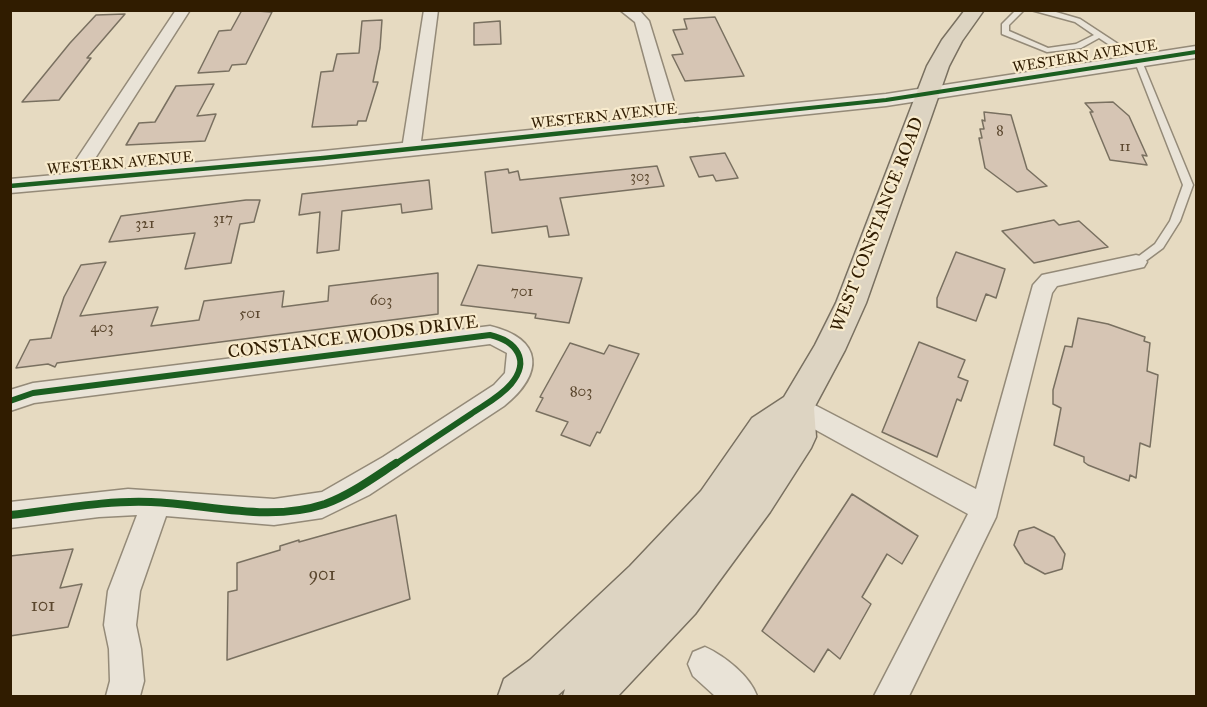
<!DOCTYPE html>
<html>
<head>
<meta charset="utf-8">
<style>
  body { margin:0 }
  #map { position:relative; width:1207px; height:707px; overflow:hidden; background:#e6dac1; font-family:"IM FELL Great Primer",serif }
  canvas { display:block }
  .frame { position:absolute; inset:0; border:12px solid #301c00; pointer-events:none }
</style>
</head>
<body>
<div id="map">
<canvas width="1207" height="707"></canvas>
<div class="frame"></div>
</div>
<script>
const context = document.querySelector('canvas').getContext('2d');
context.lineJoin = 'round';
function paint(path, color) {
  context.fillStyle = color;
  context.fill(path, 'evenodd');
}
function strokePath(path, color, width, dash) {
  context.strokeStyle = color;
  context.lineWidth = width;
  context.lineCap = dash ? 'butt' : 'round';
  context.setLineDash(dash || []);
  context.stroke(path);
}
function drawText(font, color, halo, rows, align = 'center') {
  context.font = font + ' "IM FELL Great Primer",serif';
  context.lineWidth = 4.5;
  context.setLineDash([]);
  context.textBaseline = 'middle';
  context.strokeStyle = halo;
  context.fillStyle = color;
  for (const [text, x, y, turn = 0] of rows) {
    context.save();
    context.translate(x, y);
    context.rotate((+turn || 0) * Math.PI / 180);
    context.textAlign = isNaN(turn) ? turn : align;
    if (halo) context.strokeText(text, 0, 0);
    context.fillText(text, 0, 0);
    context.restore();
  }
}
const building = new Path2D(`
  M 242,10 L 272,12 L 246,64 L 232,65 L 229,71 L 198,73 L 219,31 L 231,30 Z
  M 125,14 L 87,58 L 91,58 L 59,100 L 22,102 L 70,43 L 96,15 Z
  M 715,17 L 744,76 L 685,81 L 672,55 L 683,54 L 673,30 L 687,29 L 684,19 Z
  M 382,20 L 380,48 L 373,82 L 378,82 L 366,121 L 358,121 L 357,125 L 312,127 L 321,72 L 333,71 L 337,54 L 359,53 L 362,21 Z
  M 500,21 L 501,44 L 474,45 L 474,23 Z
  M 214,84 L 197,116 L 216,114 L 205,141 L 126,145 L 139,123 L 155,122 L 176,86 Z
  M 1113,102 L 1129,116 L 1147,156 L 1142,155 L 1147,165 L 1110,160 L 1090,112 L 1093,112 L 1085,103 Z
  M 984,112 L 1011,115 L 1027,169 L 1047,186 L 1017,192 L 985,168 L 979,138 L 982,138 L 980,129 L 984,129 L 982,120 L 985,121 Z
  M 725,153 L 738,178 L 716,181 L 713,175 L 699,177 L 690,157 Z
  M 657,166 L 664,186 L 560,198 L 569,235 L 549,237 L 547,226 L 492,233 L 485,172 L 508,169 L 509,173 L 518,171 L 520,180 Z
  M 429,180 L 432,209 L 402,213 L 401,204 L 342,211 L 339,250 L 317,253 L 320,212 L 299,215 L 302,194 Z
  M 246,200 L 260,200 L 254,222 L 240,224 L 231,263 L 185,269 L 195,233 L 109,242 L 121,216 Z
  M 1054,220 L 1059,225 L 1079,221 L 1108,247 L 1034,263 L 1002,231 Z
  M 956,252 L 1005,269 L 996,298 L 986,294 L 976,321 L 937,307 L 937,298 Z
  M 106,262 L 80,316 L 158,307 L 151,326 L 199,320 L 204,301 L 284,291 L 282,307 L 328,301 L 329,286 L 438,273 L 438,314 L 57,363 L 55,367 L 48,364 L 16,368 L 30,340 L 51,338 L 64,297 L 81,265 Z
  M 478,265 L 582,278 L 569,323 L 535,318 L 536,314 L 461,305 Z
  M 1078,318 L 1108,324 L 1145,337 L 1144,341 L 1150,343 L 1147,371 L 1158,375 L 1150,447 L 1140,443 L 1136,478 L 1130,475 L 1129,481 L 1088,465 L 1084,462 L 1084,457 L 1054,445 L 1061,408 L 1053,404 L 1053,390 L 1065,346 L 1072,347 Z
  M 919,342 L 965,360 L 958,377 L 968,381 L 961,401 L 957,399 L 937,457 L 882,432 Z
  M 570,343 L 604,354 L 609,345 L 639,354 L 600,433 L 597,432 L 590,446 L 561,435 L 568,422 L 536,411 L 543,398 L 540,397 Z
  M 852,494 L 918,536 L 902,564 L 887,554 L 862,597 L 871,604 L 840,659 L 828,649 L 814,672 L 762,631 Z
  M 396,515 L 410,599 L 227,660 L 228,592 L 237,590 L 237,563 L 280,550 L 280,546 L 299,540 L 299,542 Z
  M 1034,527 L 1054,537 L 1065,554 L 1062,569 L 1045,574 L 1025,563 L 1014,545 L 1019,531 Z
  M 73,549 L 60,588 L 82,584 L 68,627 L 10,636 L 10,556 Z`);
paint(building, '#d6c5b4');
strokePath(building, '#797060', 1.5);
const service = new Path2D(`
  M 1016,10 L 1024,10 L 1009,25 L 1009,31 L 1048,48 L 1076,44 L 1094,35 L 1075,22 L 1031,10 L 1049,10 L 1080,19 L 1141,59 L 1193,185 L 1180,221 L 1163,248 L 1140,265 L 1136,266 L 1131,262 L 1155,244 L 1170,221 L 1183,185 L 1135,62 L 1099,38 L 1081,48 L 1047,52 L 1002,34 L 1002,24 Z`);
const minor = new Path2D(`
  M 176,10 L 190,10 L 78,185 L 64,185 L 62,181 Z
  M 424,10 L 438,10 L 420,149 L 417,153 L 405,153 L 402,149 Z
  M 620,10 L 639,10 L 649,21 L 680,122 L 677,126 L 665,126 L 662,122 L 635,22 Z
  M 1136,255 L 1144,257 L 1147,262 L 1144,267 L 1057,286 L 1052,293 L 996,517 L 909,696 L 874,696 L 968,514 L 787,414 L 783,407 L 787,400 L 796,396 L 805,400 L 976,489 L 1033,285 L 1042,275 Z
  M 490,326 C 544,339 544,374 504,406 L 369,495 L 322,518 L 274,525 L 166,516 L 140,591 L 136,625 L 141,649 L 144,681 L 140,696 L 106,696 L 110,681 L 109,649 L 104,625 L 108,591 L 137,515 L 99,517 L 10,528 L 10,502 L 128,489 L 274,499 L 322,492 L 383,457 L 494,385 L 505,373 L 507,353 L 490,344 L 34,403 L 10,411 L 10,390 L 33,383 Z
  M 705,647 C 725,656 750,676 757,696 L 715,696 L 693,676 L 688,664 L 693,652 Z`);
const tertiary = new Path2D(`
  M 1196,46 L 1196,58 L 886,106 L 323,165 L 10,193 L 10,179 L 323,151 L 886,94 Z`);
const primary = new Path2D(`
  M 965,10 L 984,10 L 962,41 L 949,66 L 866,303 L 845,350 L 814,408 L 816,437 L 811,448 L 770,512 L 695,614 L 618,696 L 563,696 L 565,689 L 557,696 L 498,696 L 504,679 L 530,660 L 630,566 L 701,491 L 752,418 L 784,397 L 815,345 L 836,303 L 927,66 L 942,40 Z`);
strokePath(service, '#948a78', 3);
strokePath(minor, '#948a78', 3);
strokePath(tertiary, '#948a78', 3);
strokePath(primary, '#797060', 3);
paint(service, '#e9e3d7');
paint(minor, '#e9e3d7');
paint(tertiary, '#e9e3d7');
paint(primary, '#ddd4c2');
strokePath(new Path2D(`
  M 684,121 L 886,100 L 1196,52`), '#1b5e20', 4);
strokePath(new Path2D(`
  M 10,186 L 323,158 L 698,119`), '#1b5e20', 4.5);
strokePath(new Path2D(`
  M 10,401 L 33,393 L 490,335 C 516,341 531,360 511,384 C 500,397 484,405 471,414 C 445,431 420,448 394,465`), '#1b5e20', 6);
strokePath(new Path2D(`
  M 10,515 C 57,510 104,500 151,502 C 208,504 268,523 325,504 C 350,495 373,478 396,463`), '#1b5e20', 8);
drawText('14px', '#5a462d', null, [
  ["8",1000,132],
  ["11",1125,148],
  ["303",640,178]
]);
drawText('15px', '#301c00', '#f8ebcd', [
  ["WESTERN AVENUE",1085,57,-9],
  ["WESTERN AVENUE",604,117,-6],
  ["WESTERN AVENUE",120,164,-5]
]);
drawText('15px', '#5a462d', null, [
  ["317",223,219],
  ["321",145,224],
  ["701",522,292],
  ["603",381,301],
  ["501",250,314],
  ["403",102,328],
  ["803",581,392]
]);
drawText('18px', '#301c00', '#f8ebcd', [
  ["WEST CONSTANCE ROAD",878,225,-69],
  ["CONSTANCE WOODS DRIVE",353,338,-7]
]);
drawText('18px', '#5a462d', null, [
  ["901",322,576],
  ["101",43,607]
]);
</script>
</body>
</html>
